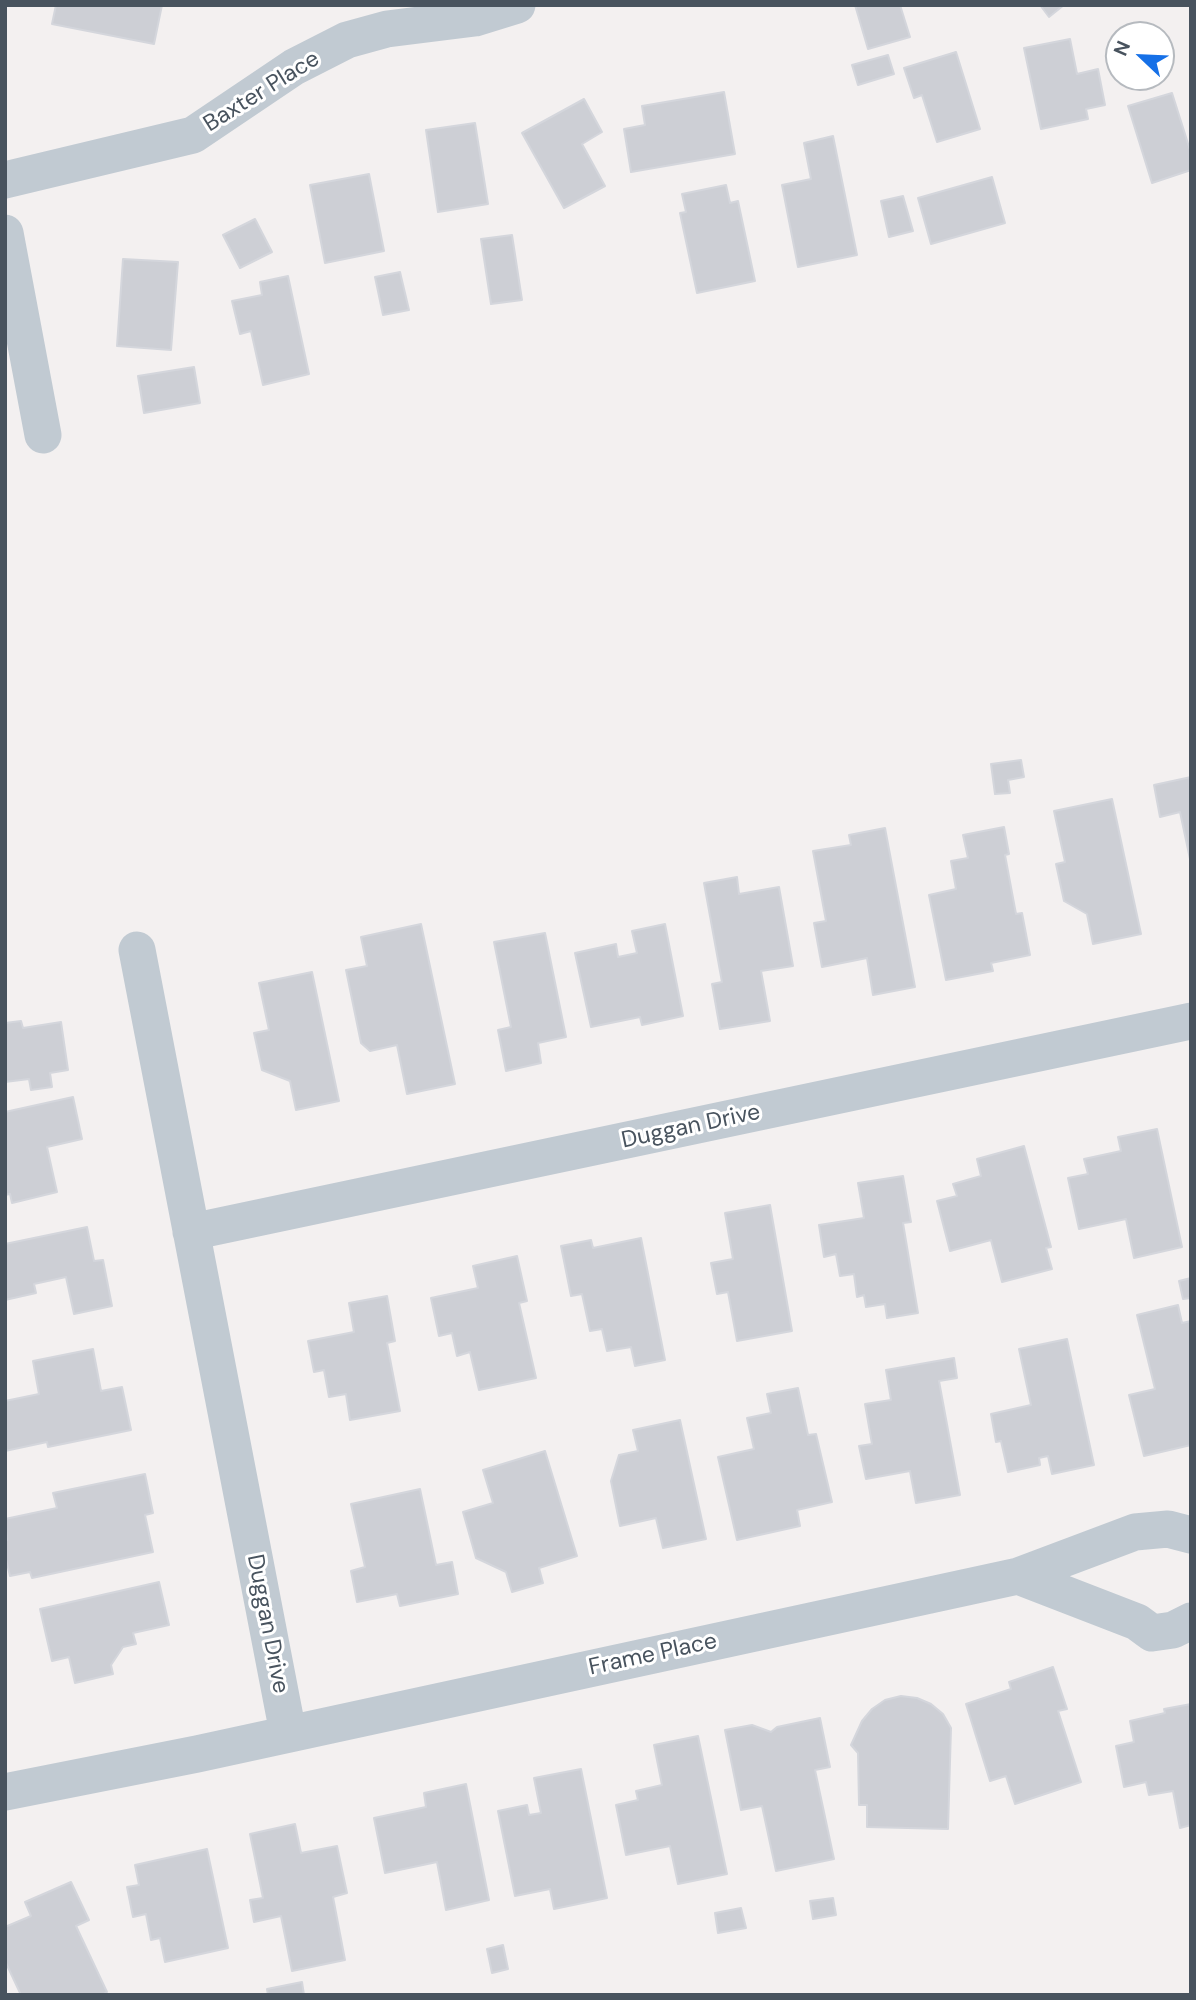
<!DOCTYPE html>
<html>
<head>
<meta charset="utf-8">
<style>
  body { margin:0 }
  #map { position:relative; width:1196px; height:2000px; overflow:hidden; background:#f3f0f0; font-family:"DM Sans",sans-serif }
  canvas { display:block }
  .frame { position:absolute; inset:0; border:7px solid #48535e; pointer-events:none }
  .north { position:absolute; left:1105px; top:21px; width:70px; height:70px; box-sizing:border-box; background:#fff; border:2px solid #b6babf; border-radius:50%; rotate:293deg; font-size:19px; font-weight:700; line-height:28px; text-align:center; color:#48535e }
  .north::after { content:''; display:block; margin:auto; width:24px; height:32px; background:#1670e7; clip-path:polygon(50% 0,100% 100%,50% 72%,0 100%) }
</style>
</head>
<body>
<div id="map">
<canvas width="1196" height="2000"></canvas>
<div class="frame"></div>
<div class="north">N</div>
</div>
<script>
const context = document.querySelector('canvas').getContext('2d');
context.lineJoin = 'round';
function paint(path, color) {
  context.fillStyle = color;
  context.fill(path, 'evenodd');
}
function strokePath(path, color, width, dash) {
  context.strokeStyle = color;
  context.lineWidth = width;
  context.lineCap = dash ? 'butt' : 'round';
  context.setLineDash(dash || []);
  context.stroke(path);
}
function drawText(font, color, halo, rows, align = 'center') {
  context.font = font + ' "DM Sans",sans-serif';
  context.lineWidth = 6;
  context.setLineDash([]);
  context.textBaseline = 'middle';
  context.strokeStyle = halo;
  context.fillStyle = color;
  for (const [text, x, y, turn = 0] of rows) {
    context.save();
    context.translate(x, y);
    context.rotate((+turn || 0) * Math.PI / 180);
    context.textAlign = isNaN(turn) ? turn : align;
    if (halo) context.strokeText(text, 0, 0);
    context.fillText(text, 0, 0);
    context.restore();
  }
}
const building = new Path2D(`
  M 56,5 L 162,5 L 154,44 L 52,24 Z
  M 855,5 L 900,5 L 910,37 L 868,49 Z
  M 1040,5 L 1064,5 L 1049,17 Z
  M 1070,39 L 1077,74 L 1098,69 L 1105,105 L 1086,109 L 1088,119 L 1041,129 L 1024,48 Z
  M 956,52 L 980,129 L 937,142 L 922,95 L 914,98 L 904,68 Z
  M 888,55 L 894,74 L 858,85 L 852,65 Z
  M 724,92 L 735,154 L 631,172 L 624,129 L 645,125 L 642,106 Z
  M 1172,93 L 1191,153 L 1191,170 L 1152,183 L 1128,106 Z
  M 584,99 L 602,132 L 582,144 L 605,186 L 564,208 L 522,133 Z
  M 475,123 L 488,204 L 438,212 L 426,130 Z
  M 833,136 L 857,255 L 798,267 L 782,185 L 811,179 L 804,143 Z
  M 369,174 L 384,251 L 325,263 L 310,185 Z
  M 992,177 L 1005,223 L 931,244 L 918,198 Z
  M 726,185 L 730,203 L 738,201 L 755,281 L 697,293 L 680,213 L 686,212 L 682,194 Z
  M 903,196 L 913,231 L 889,237 L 881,201 Z
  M 255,219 L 272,252 L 240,268 L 223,235 Z
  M 512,235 L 522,300 L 491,304 L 481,239 Z
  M 123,259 L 178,262 L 171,350 L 117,346 Z
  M 400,272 L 409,310 L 383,315 L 375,277 Z
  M 288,276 L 309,374 L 263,385 L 251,331 L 240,334 L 232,301 L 262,295 L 260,282 Z
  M 194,367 L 200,403 L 144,413 L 138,376 Z
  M 1021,760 L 1024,777 L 1008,780 L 1010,793 L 995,794 L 991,764 Z
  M 1191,777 L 1191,858 L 1190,859 L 1180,812 L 1160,817 L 1154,785 Z
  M 1112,799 L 1141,934 L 1093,944 L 1087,914 L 1064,901 L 1056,864 L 1065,862 L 1054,811 Z
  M 1004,827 L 1009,854 L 1005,855 L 1016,914 L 1022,913 L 1030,955 L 991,963 L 993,971 L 946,980 L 929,895 L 956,889 L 951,861 L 968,858 L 963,835 Z
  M 885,828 L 915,987 L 873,995 L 867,958 L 822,967 L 814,923 L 826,921 L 813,851 L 851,845 L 849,835 Z
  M 737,877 L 739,894 L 779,887 L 793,966 L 761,971 L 770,1021 L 720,1029 L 712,984 L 722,982 L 704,883 Z
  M 421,924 L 455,1084 L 407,1094 L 397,1045 L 370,1051 L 361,1043 L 346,970 L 367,966 L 361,937 Z
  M 665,924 L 683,1016 L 642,1025 L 640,1017 L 591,1027 L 575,953 L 616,944 L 618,957 L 637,953 L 632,931 Z
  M 545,933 L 566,1037 L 538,1043 L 541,1063 L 506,1071 L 498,1030 L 511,1027 L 494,942 Z
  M 312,972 L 339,1101 L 296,1110 L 290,1081 L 262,1070 L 254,1033 L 269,1030 L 259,983 Z
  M 21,1021 L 23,1028 L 61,1022 L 68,1070 L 50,1073 L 52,1087 L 31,1090 L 29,1079 L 5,1082 L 5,1023 Z
  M 73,1097 L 82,1139 L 47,1147 L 57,1192 L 12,1203 L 10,1194 L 5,1195 L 5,1112 Z
  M 1157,1129 L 1182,1247 L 1134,1258 L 1126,1219 L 1079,1229 L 1068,1178 L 1088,1174 L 1084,1159 L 1121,1151 L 1118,1137 Z
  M 1024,1146 L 1051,1247 L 1046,1248 L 1052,1269 L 1002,1282 L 991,1240 L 950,1251 L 937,1201 L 957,1196 L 953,1184 L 981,1176 L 977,1159 Z
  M 903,1176 L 911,1222 L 903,1223 L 918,1313 L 887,1318 L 885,1304 L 866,1307 L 864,1295 L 857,1297 L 854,1274 L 840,1276 L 836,1254 L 824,1257 L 819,1225 L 864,1218 L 858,1183 Z
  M 770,1205 L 792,1331 L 737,1341 L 728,1292 L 717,1294 L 711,1263 L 733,1259 L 725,1213 Z
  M 87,1227 L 94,1261 L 103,1260 L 112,1306 L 74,1314 L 66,1277 L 34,1284 L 36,1293 L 5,1300 L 5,1244 Z
  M 641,1238 L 665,1360 L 635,1366 L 631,1347 L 607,1351 L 602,1329 L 590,1331 L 582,1294 L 571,1296 L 561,1246 L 591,1240 L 593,1248 Z
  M 517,1256 L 527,1301 L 519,1303 L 536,1378 L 479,1390 L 470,1352 L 457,1356 L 452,1333 L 439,1336 L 431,1298 L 478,1288 L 473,1266 Z
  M 1191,1278 L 1191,1298 L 1183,1299 L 1179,1281 Z
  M 387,1296 L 395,1341 L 387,1343 L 400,1411 L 350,1420 L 346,1394 L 329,1397 L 324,1370 L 314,1372 L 308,1341 L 354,1332 L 349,1303 Z
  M 1178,1305 L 1182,1323 L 1191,1321 L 1191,1445 L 1144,1456 L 1129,1395 L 1155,1389 L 1137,1315 Z
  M 1067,1339 L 1094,1465 L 1052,1474 L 1048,1456 L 1039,1458 L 1040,1465 L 1008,1472 L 1001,1441 L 996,1442 L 991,1414 L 1031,1405 L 1019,1349 Z
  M 93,1349 L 101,1391 L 122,1387 L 131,1430 L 48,1447 L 47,1442 L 5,1451 L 5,1401 L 39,1394 L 33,1361 Z
  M 954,1358 L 957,1378 L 939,1381 L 960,1495 L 916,1503 L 910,1471 L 866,1479 L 859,1446 L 872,1444 L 865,1404 L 891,1400 L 886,1370 Z
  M 798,1388 L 808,1435 L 816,1434 L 832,1502 L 797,1510 L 800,1526 L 737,1540 L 718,1457 L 754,1449 L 747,1418 L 771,1413 L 767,1394 Z
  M 680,1420 L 706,1539 L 663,1548 L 656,1518 L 620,1526 L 611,1481 L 619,1455 L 638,1451 L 633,1430 Z
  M 545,1451 L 577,1556 L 539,1568 L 543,1583 L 512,1592 L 506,1572 L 476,1558 L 463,1512 L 493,1503 L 483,1470 Z
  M 145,1474 L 153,1513 L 145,1515 L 153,1552 L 32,1578 L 30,1572 L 10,1576 L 5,1555 L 5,1541 L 7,1540 L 5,1519 L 57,1508 L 53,1493 Z
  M 420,1489 L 436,1565 L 452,1562 L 458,1594 L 400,1606 L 397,1594 L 357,1602 L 351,1571 L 365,1567 L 351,1504 Z
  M 159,1582 L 169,1625 L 133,1633 L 136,1644 L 123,1647 L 111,1665 L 113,1674 L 75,1683 L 69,1657 L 52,1661 L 40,1609 Z
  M 1053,1667 L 1067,1709 L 1058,1711 L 1081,1782 L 1015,1804 L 1006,1776 L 990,1781 L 966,1704 L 1011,1689 L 1009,1682 Z
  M 901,1696 L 917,1698 L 931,1704 L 943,1714 L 951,1728 L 948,1829 L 867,1827 L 867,1805 L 859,1805 L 858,1753 L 851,1745 L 862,1721 L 872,1709 L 885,1700 Z
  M 1191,1704 L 1191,1825 L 1180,1828 L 1173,1791 L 1149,1795 L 1146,1782 L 1124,1787 L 1116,1746 L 1134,1742 L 1130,1721 L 1165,1713 L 1164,1709 Z
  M 820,1718 L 830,1767 L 815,1770 L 834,1859 L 776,1871 L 762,1806 L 741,1810 L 725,1730 L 752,1725 L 771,1732 L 777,1727 Z
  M 698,1736 L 727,1874 L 678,1884 L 670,1846 L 626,1855 L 616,1805 L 638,1800 L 636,1791 L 662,1785 L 654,1745 Z
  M 581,1769 L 607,1898 L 554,1909 L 550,1889 L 515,1896 L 498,1811 L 527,1805 L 529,1815 L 541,1813 L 534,1778 Z
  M 466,1784 L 489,1900 L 446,1910 L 437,1862 L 385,1873 L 374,1818 L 426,1807 L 424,1793 Z
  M 295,1824 L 301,1853 L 337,1846 L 347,1893 L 333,1897 L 345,1960 L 292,1971 L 281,1916 L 254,1922 L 250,1900 L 263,1898 L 250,1834 Z
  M 207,1849 L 228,1948 L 165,1962 L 160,1938 L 151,1940 L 146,1914 L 133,1917 L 127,1887 L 139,1885 L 135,1865 Z
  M 71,1882 L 89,1920 L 76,1926 L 107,1992 L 102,1995 L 21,1995 L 5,1961 L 5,1927 L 31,1916 L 25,1902 Z
  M 833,1898 L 836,1915 L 813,1919 L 810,1901 Z
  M 741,1908 L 746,1928 L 718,1933 L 715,1913 Z
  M 503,1945 L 508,1969 L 492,1973 L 487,1949 Z
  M 302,1982 L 304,1995 L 268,1995 L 267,1989 Z`);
paint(building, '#cdcfd5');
strokePath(building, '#d4d6dc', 2);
strokePath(new Path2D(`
  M 5,180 L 193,135 L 294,67 L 347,40 L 387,29 L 475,18 L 517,5
  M 5,233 L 43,435
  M 137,950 L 288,1733
  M 191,1232 L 1191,1021
  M 1018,1576 L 1137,1622 L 1152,1633 L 1173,1630 L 1191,1621
  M 5,1792 L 197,1754 L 1018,1576 L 1135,1532 L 1168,1529 L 1191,1535`), '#c1cad2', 37);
drawText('23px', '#48535e', '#fff', [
  ["Baxter Place",262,92,-32],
  ["Duggan Drive",691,1127,-12],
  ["Duggan Drive",267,1624,79],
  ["Frame Place",653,1655,-12]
]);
</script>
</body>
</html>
